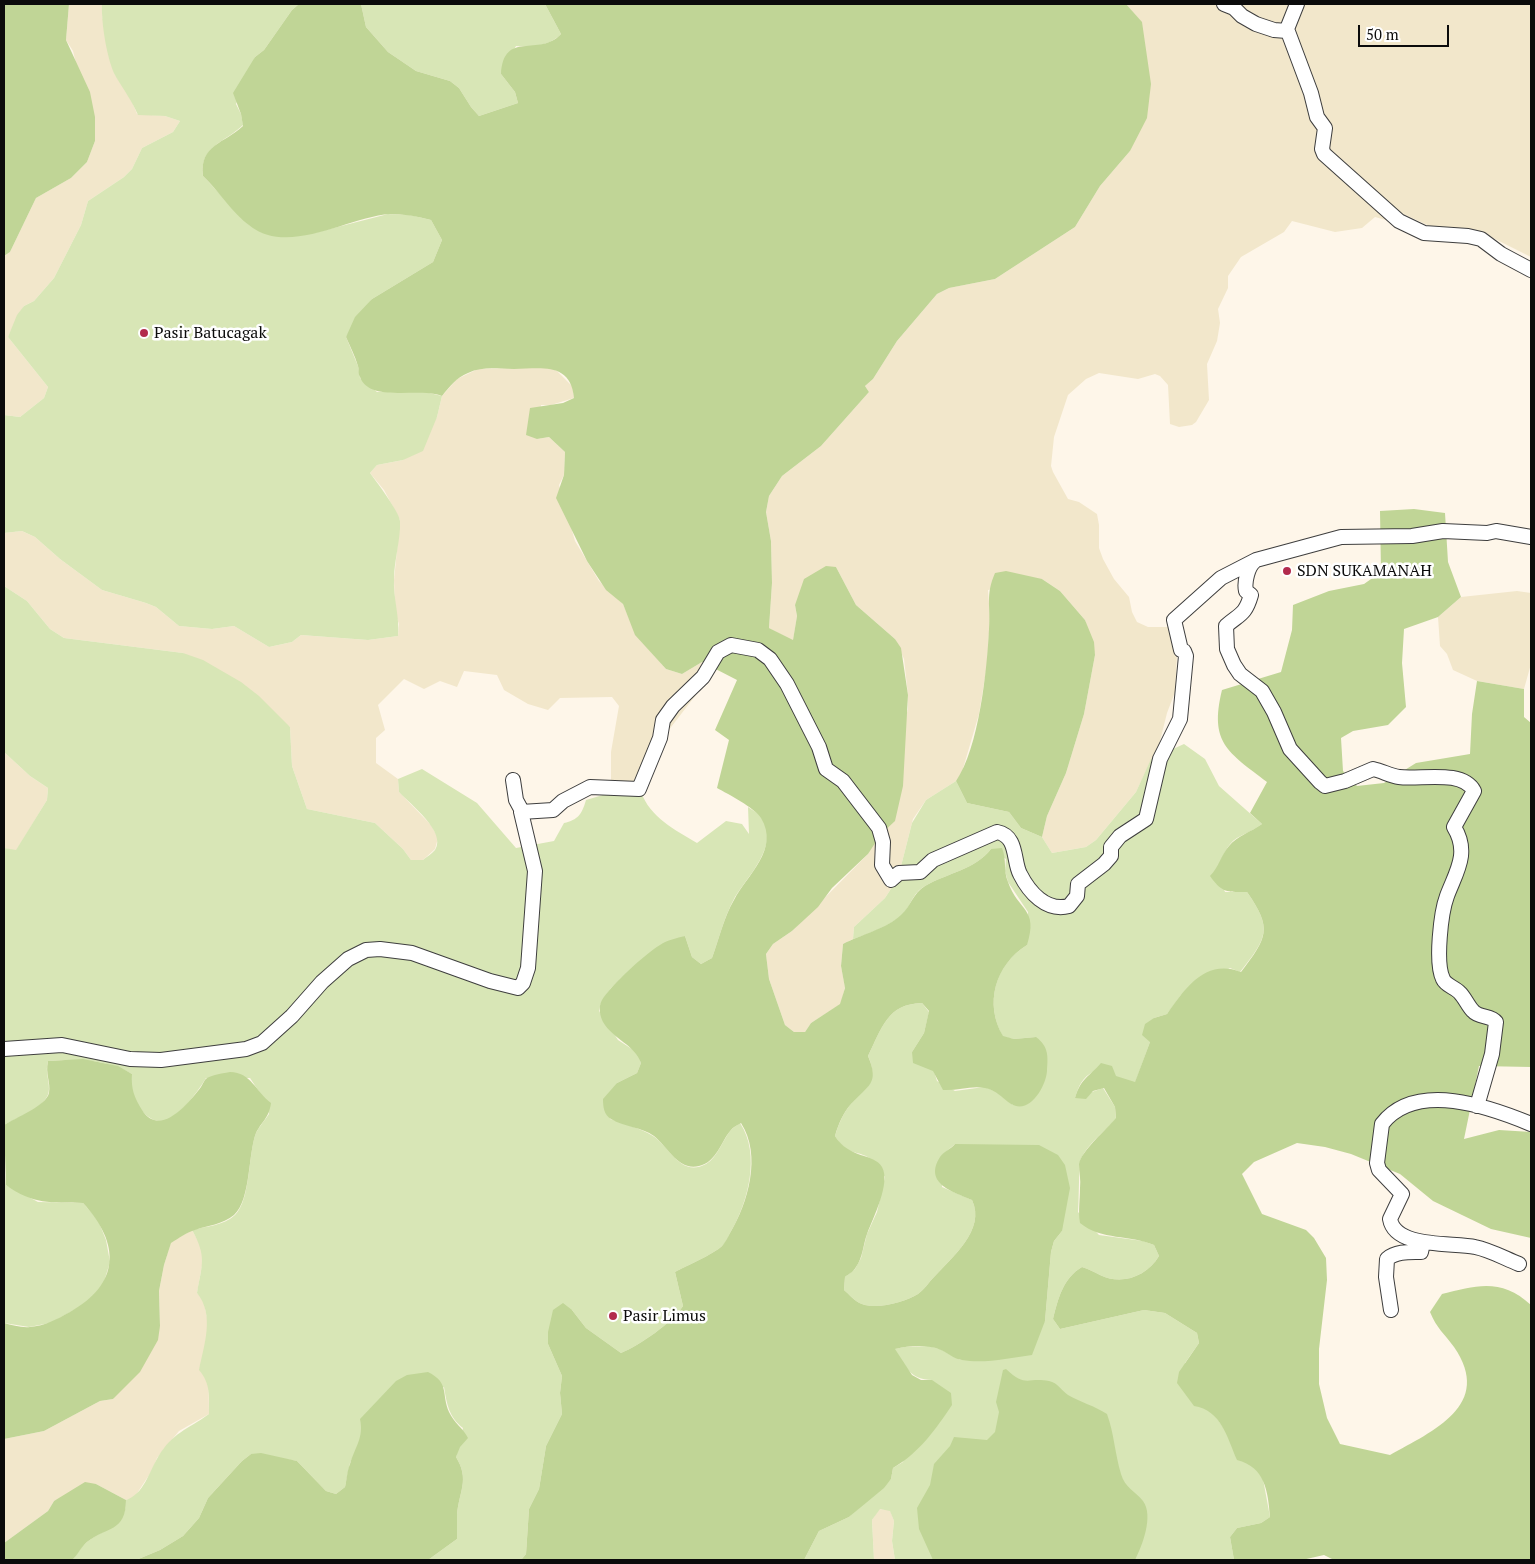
<!DOCTYPE html>
<html>
<head>
<meta charset="utf-8">
<style>
  body { margin:0 }
  #map { position:relative; width:1535px; height:1564px; overflow:hidden; background:#fef6e9; font-family:"PT Serif",serif }
  canvas { display:block }
  .frame { position:absolute; inset:0; border:5px solid #0b0b0b; pointer-events:none }
  .scale { position:absolute; left:1358px; top:25px; width:91px; height:22px; box-sizing:border-box; border:2px solid #0b0b0b; border-top:0; padding-left:6px; font-size:15px; line-height:18px; white-space:nowrap; color:#0b0b0b; -webkit-text-stroke:4px #fff; paint-order:stroke }
</style>
</head>
<body>
<div id="map">
<canvas width="1535" height="1564"></canvas>
<div class="frame"></div>
<div class="scale">50 m</div>
</div>
<script>
const context = document.querySelector('canvas').getContext('2d');
context.lineJoin = 'round';
function paint(path, color) {
  context.fillStyle = color;
  context.fill(path, 'evenodd');
}
function strokePath(path, color, width, dash) {
  context.strokeStyle = color;
  context.lineWidth = width;
  context.lineCap = dash ? 'butt' : 'round';
  context.setLineDash(dash || []);
  context.stroke(path);
}
function drawText(font, color, halo, rows, align = 'center') {
  context.font = font + ' "PT Serif",serif';
  context.lineWidth = 5;
  context.setLineDash([]);
  context.textBaseline = 'middle';
  context.strokeStyle = halo;
  context.fillStyle = color;
  for (const [text, x, y, turn = 0] of rows) {
    context.save();
    context.translate(x, y);
    context.rotate((+turn || 0) * Math.PI / 180);
    context.textAlign = isNaN(turn) ? turn : align;
    if (halo) context.strokeText(text, 0, 0);
    context.fillText(text, 0, 0);
    context.restore();
  }
}
paint(new Path2D(`
  M 69,4 L 102,4 L 102,15 L 115,75 L 129,94 L 137,114 L 165,116 L 180,121 L 173,132 L 142,148 L 132,169 L 124,177 L 88,201 L 81,225 L 54,278 L 34,301 L 24,306 L 8,337 L 48,387 L 44,398 L 20,417 L 4,415 L 4,256 L 10,252 L 36,198 L 71,178 L 87,162 L 95,141 L 73,51 L 66,40 Z
  M 1126,4 L 1531,4 L 1531,257 L 1481,232 L 1434,228 L 1401,213 L 1393,222 L 1375,217 L 1362,228 L 1335,232 L 1292,221 L 1284,232 L 1241,257 L 1228,276 L 1228,288 L 1218,309 L 1220,323 L 1217,341 L 1207,364 L 1209,400 L 1196,422 L 1192,425 L 1179,427 L 1170,424 L 1168,385 L 1160,376 L 1155,374 L 1138,379 L 1099,373 L 1086,379 L 1068,395 L 1054,437 L 1051,466 L 1053,472 L 1068,499 L 1079,502 L 1097,514 L 1099,525 L 1099,548 L 1103,559 L 1114,579 L 1129,597 L 1132,612 L 1137,622 L 1148,627 L 1168,627 L 1177,655 L 1175,692 L 1167,713 L 1156,757 L 1151,760 L 1136,792 L 1096,840 L 1086,847 L 1052,853 L 1042,837 L 1047,816 L 1066,773 L 1084,714 L 1095,655 L 1085,620 L 1060,591 L 1042,579 L 988,590 L 990,617 L 987,665 L 979,714 L 962,772 L 956,781 L 926,800 L 913,819 L 898,878 L 885,898 L 854,927 L 853,939 L 843,944 L 841,966 L 845,987 L 841,1004 L 811,1023 L 805,1032 L 794,1032 L 785,1025 L 769,979 L 766,954 L 773,944 L 792,931 L 868,854 L 908,709 L 908,695 L 904,659 L 895,639 L 856,605 L 836,567 L 795,605 L 797,616 L 793,641 L 769,628 L 772,583 L 771,541 L 766,512 L 769,496 L 782,476 L 821,446 L 869,392 L 865,386 L 873,379 L 897,341 L 937,294 L 949,288 L 995,279 L 1075,227 L 1100,186 L 1130,151 L 1142,23 Z
  M 547,367 L 557,371 L 573,387 L 574,398 L 551,405 L 541,405 L 537,439 L 549,437 L 565,452 L 564,475 L 559,485 L 575,541 L 599,581 L 623,604 L 636,635 L 666,669 L 682,674 L 702,662 L 716,669 L 668,731 L 638,782 L 605,791 L 611,779 L 611,752 L 619,706 L 612,697 L 560,698 L 548,710 L 528,704 L 504,690 L 497,675 L 464,671 L 457,687 L 440,681 L 424,689 L 404,679 L 378,705 L 385,730 L 376,738 L 376,763 L 398,779 L 399,792 L 431,825 L 438,838 L 435,849 L 423,860 L 411,860 L 403,849 L 375,823 L 307,809 L 292,766 L 290,727 L 183,653 L 64,638 L 50,629 L 27,601 L 4,586 L 4,533 L 22,531 L 35,537 L 60,559 L 102,590 L 146,603 L 156,607 L 179,626 L 212,629 L 234,626 L 269,647 L 292,642 L 301,635 L 368,640 L 398,636 L 399,624 L 395,613 L 394,580 L 400,520 L 384,490 L 370,473 L 377,465 L 403,460 L 437,417 L 442,396 L 457,379 L 478,369 Z
  M 1517,591 L 1531,593 L 1531,664 L 1524,689 L 1477,681 L 1453,670 L 1447,654 L 1440,646 L 1438,617 L 1461,597 Z
  M 4,752 L 30,776 L 48,788 L 47,800 L 16,851 L 4,848 Z
  M 192,1230 L 202,1248 L 203,1260 L 197,1293 L 204,1301 L 208,1324 L 209,1414 L 179,1431 L 157,1458 L 153,1469 L 134,1498 L 126,1500 L 96,1484 L 54,1501 L 48,1511 L 4,1543 L 4,1439 L 44,1431 L 100,1401 L 113,1399 L 160,1326 L 159,1291 L 164,1265 L 171,1242 Z
  M 879,1509 L 890,1510 L 894,1521 L 892,1541 L 895,1560 L 874,1560 L 872,1520 Z`), '#f2e7cb');
paint(new Path2D(`
  M 102,4 L 299,4 L 292,10 L 264,50 L 255,57 L 236,104 L 241,114 L 243,125 C 226,142 199,146 203,176 L 250,226 L 292,236 L 314,233 L 388,214 L 410,215 L 431,220 L 442,240 L 433,262 L 372,299 L 346,337 L 358,366 L 360,378 L 377,392 L 421,391 L 442,396 L 437,417 L 423,451 L 403,460 L 377,465 L 370,473 C 376,481 400,513 400,521 C 401,538 394,561 394,579 C 393,598 400,617 398,636 L 368,640 L 301,635 L 292,642 L 269,647 L 234,626 L 212,629 L 179,626 L 156,607 L 146,603 L 102,590 L 60,559 L 35,537 L 22,531 L 4,533 L 4,415 L 20,417 L 44,398 L 48,387 L 8,337 L 17,315 L 24,306 L 34,301 L 54,278 L 81,225 L 88,201 L 124,177 L 132,169 L 142,148 L 173,132 L 180,121 L 165,116 L 138,115 C 132,101 124,90 116,77 C 107,61 101,22 102,4 Z
  M 361,4 L 545,4 L 561,34 C 550,46 533,47 516,46 L 501,74 L 515,92 L 518,103 L 479,116 L 471,107 L 459,88 L 450,81 L 416,71 L 388,52 L 366,27 Z
  M 4,586 L 27,601 L 50,629 L 64,638 L 183,653 L 203,660 L 241,682 L 259,696 L 290,727 L 292,766 L 307,809 L 375,823 L 403,849 L 411,860 L 423,860 C 426,857 432,854 435,850 C 447,832 410,804 399,792 L 398,779 L 422,769 L 477,803 L 516,848 L 554,841 L 564,823 C 578,820 582,814 586,800 L 603,795 L 605,791 L 641,792 C 650,817 675,830 697,843 L 726,821 L 742,824 L 749,834 L 748,807 C 752,810 758,813 761,816 C 782,844 746,878 734,899 C 724,917 719,939 712,958 L 701,964 L 692,957 L 685,936 C 659,952 604,980 599,1011 L 618,1040 L 638,1053 L 641,1063 L 637,1073 L 617,1083 L 610,1119 C 623,1124 641,1128 653,1136 C 670,1147 681,1178 706,1164 C 718,1157 723,1139 731,1130 C 733,1127 738,1125 740,1123 C 761,1154 748,1203 730,1233 C 728,1237 726,1243 722,1246 C 714,1254 686,1266 675,1272 L 683,1306 C 672,1323 640,1345 621,1353 L 586,1328 L 572,1310 L 548,1344 L 562,1376 L 560,1393 L 562,1414 L 546,1446 L 539,1489 L 529,1509 L 526,1554 L 521,1560 L 428,1560 L 457,1539 C 457,1531 457,1523 457,1515 C 459,1491 470,1480 456,1457 L 463,1428 C 449,1417 447,1405 444,1387 L 363,1429 L 361,1440 L 350,1463 L 345,1487 L 336,1494 L 326,1491 L 297,1461 L 251,1454 L 242,1461 L 208,1498 L 199,1518 L 183,1536 L 160,1550 L 136,1560 L 72,1560 C 78,1554 80,1547 87,1542 C 105,1528 126,1528 126,1500 C 144,1494 149,1472 158,1457 C 173,1432 187,1430 209,1414 C 209,1397 211,1384 199,1370 C 204,1345 215,1315 197,1293 C 202,1264 207,1257 192,1230 C 206,1226 223,1226 235,1215 C 251,1199 248,1153 256,1133 C 259,1127 265,1120 269,1114 L 262,1096 L 250,1078 L 206,1078 C 198,1091 184,1111 169,1119 C 154,1127 139,1111 133,1097 C 130,1090 131,1082 132,1074 C 105,1059 78,1059 48,1061 C 45,1072 49,1078 49,1089 C 49,1107 18,1117 4,1125 L 4,848 L 16,850 L 47,800 L 48,788 L 30,776 L 4,752 Z
  M 1184,744 L 1205,759 L 1219,786 L 1262,824 C 1254,830 1246,833 1237,838 C 1227,844 1222,858 1217,869 L 1225,892 L 1247,892 C 1273,929 1267,938 1240,972 L 1230,968 L 1181,995 L 1167,1014 L 1154,1018 L 1150,1042 L 1135,1083 L 1094,1071 C 1082,1078 1079,1085 1075,1098 L 1103,1088 L 1115,1107 L 1116,1119 C 1104,1132 1087,1144 1080,1161 C 1079,1164 1079,1203 1078,1212 L 1099,1235 L 1143,1241 L 1154,1245 L 1159,1256 C 1147,1276 1122,1286 1100,1275 C 1094,1272 1089,1269 1082,1267 C 1063,1278 1058,1299 1053,1319 L 1060,1329 L 1144,1310 L 1165,1313 L 1197,1333 L 1199,1343 L 1185,1363 L 1205,1408 L 1214,1414 L 1247,1462 L 1257,1469 L 1263,1479 L 1270,1517 L 1261,1523 L 1237,1528 L 1230,1537 L 1234,1560 L 895,1560 L 892,1541 L 894,1521 L 890,1511 L 880,1509 L 872,1520 L 874,1560 L 804,1560 L 819,1531 L 849,1517 L 891,1479 L 893,1468 L 903,1462 L 932,1380 C 910,1380 906,1366 894,1349 L 905,1347 L 928,1346 L 940,1349 L 960,1360 L 998,1360 L 1045,1321 L 1051,1252 L 1054,1241 L 1062,1231 L 955,1144 L 941,1156 L 942,1187 L 972,1200 C 986,1230 952,1257 934,1277 C 928,1283 925,1289 918,1294 C 905,1302 877,1310 862,1304 C 855,1302 849,1294 844,1290 L 845,1277 L 855,1269 L 861,1258 L 867,1234 L 877,1212 L 885,1177 C 881,1172 878,1165 873,1161 C 861,1149 848,1158 835,1136 C 838,1125 843,1114 850,1105 C 865,1087 880,1083 868,1056 C 882,1028 887,1004 922,1003 L 929,1012 L 924,1033 L 912,1052 L 934,1071 L 937,1081 L 955,1091 L 984,1087 L 995,1091 L 1013,1105 L 1036,1037 L 1014,1039 L 1003,1037 C 984,1003 995,965 1027,945 L 1028,912 L 1008,882 L 1005,871 L 1006,859 L 991,849 C 975,870 947,873 925,886 C 912,893 911,907 901,916 C 891,925 866,935 853,939 L 854,927 L 885,898 L 898,878 L 912,823 L 926,800 L 956,781 L 967,803 L 1009,812 L 1021,828 L 1042,837 L 1052,853 L 1086,847 L 1096,840 L 1136,792 L 1151,759 Z
  M 4,1163 L 6,1185 L 38,1202 L 83,1203 L 98,1220 L 106,1240 L 110,1262 L 103,1285 L 89,1302 L 50,1323 L 29,1327 L 4,1323 Z`), '#d8e6b6');
paint(new Path2D(`
  M 4,4 L 69,4 L 66,40 L 90,92 L 95,117 L 95,141 L 87,162 L 71,178 L 36,198 L 10,252 L 4,256 Z
  M 299,4 L 361,4 L 366,27 L 388,52 L 416,71 L 450,81 L 459,88 L 471,107 L 479,116 L 518,103 L 515,92 L 501,74 C 504,29 539,58 561,34 L 545,4 L 1126,4 L 1142,22 L 1151,84 L 1147,118 L 1130,151 L 1100,186 L 1075,227 L 995,279 L 949,288 L 937,294 L 897,341 L 873,379 L 865,386 L 869,392 L 821,446 L 782,476 L 769,496 L 766,512 L 771,541 L 772,583 L 769,628 L 793,640 L 797,616 L 795,605 L 804,579 L 826,566 L 836,567 L 856,605 L 895,639 L 901,648 L 908,695 L 903,786 L 895,821 L 881,834 L 868,854 L 832,888 L 818,907 L 792,931 L 773,944 L 766,954 L 769,979 L 785,1025 L 794,1032 L 805,1032 L 811,1023 L 840,1004 L 845,988 L 841,966 L 843,944 C 860,935 888,928 901,915 C 911,906 913,893 925,886 C 947,873 975,870 991,849 L 1002,848 C 1007,860 1003,870 1008,882 C 1018,911 1039,908 1027,945 C 995,965 984,1004 1003,1036 L 1014,1039 L 1036,1037 C 1049,1047 1048,1056 1047,1071 C 1046,1086 1030,1115 1011,1104 C 1002,1098 996,1090 985,1088 C 972,1085 957,1091 943,1090 L 933,1071 L 913,1063 L 912,1052 L 924,1033 L 929,1011 L 922,1003 C 887,1004 882,1028 868,1056 C 880,1084 868,1085 851,1104 C 843,1113 838,1125 835,1136 C 849,1159 874,1153 882,1167 C 891,1183 873,1218 867,1234 C 863,1245 863,1257 856,1267 C 854,1271 849,1274 845,1277 L 844,1290 C 849,1294 855,1302 862,1304 C 877,1310 905,1302 918,1294 C 925,1289 928,1283 934,1277 C 952,1257 986,1230 972,1200 C 954,1192 923,1184 940,1157 C 943,1152 951,1149 955,1144 L 1039,1145 L 1058,1155 L 1065,1165 L 1070,1188 L 1062,1231 L 1054,1241 L 1051,1252 L 1045,1321 L 1032,1355 C 1009,1358 984,1364 962,1360 C 954,1359 948,1353 941,1350 C 927,1344 909,1346 895,1349 L 912,1375 L 921,1380 L 932,1380 L 951,1393 L 952,1405 C 936,1429 919,1453 893,1468 L 891,1479 L 884,1488 L 849,1517 L 819,1531 L 804,1560 L 521,1560 L 526,1554 L 529,1509 L 539,1489 L 546,1446 L 562,1414 L 560,1393 L 562,1376 L 548,1344 L 548,1332 L 553,1310 L 563,1303 L 572,1310 L 586,1328 L 621,1353 C 640,1345 672,1323 683,1306 L 675,1272 C 686,1266 714,1254 722,1246 C 725,1243 728,1237 730,1233 C 748,1203 762,1155 741,1123 C 738,1125 733,1127 731,1130 C 721,1141 717,1162 699,1166 C 678,1171 668,1147 654,1136 C 642,1127 624,1127 611,1119 C 604,1115 603,1107 603,1099 L 617,1083 L 637,1073 L 641,1063 C 635,1045 613,1039 603,1022 C 600,1016 598,1007 602,1000 C 611,985 644,955 660,945 C 667,940 677,938 685,936 L 692,957 L 701,964 L 712,958 C 719,939 724,917 734,900 C 747,875 780,849 761,818 C 755,808 728,794 717,788 L 729,740 L 715,730 L 737,680 L 702,662 L 682,674 L 666,669 L 635,635 L 623,604 L 606,590 L 587,561 L 556,498 L 564,475 L 565,452 L 549,437 L 537,439 L 526,435 L 530,408 L 563,403 L 574,398 C 571,361 539,369 514,369 C 497,369 483,366 468,373 C 456,378 450,386 442,396 C 419,387 369,403 360,377 C 358,374 359,369 358,366 C 355,356 350,346 346,337 L 355,317 L 372,299 L 433,262 L 442,240 L 431,220 C 417,216 404,214 390,214 C 348,217 289,256 250,226 C 232,213 219,191 203,176 C 199,145 225,143 243,126 L 241,114 L 233,93 L 255,57 L 264,50 L 292,10 Z
  M 1414,509 L 1445,513 L 1448,562 L 1461,597 L 1438,617 L 1404,629 L 1402,663 L 1406,707 L 1388,725 L 1353,731 L 1341,738 L 1343,771 L 1357,786 L 1384,783 L 1416,763 L 1470,754 L 1472,714 L 1477,681 L 1524,689 L 1524,717 L 1531,723 L 1531,1067 L 1479,1066 L 1464,1139 L 1499,1130 L 1531,1132 L 1531,1238 L 1491,1229 L 1433,1201 L 1400,1174 L 1351,1154 L 1325,1147 L 1297,1143 L 1254,1162 L 1242,1174 L 1262,1214 L 1306,1230 L 1314,1238 L 1326,1258 L 1327,1280 L 1319,1349 L 1319,1384 L 1327,1418 L 1340,1444 L 1390,1455 C 1433,1431 1494,1405 1454,1347 C 1444,1333 1437,1329 1430,1312 L 1442,1294 C 1477,1285 1502,1278 1531,1305 L 1531,1560 L 1334,1560 L 1324,1555 L 1302,1560 L 1234,1560 L 1230,1537 L 1237,1528 L 1261,1523 L 1270,1517 C 1268,1491 1265,1467 1237,1460 C 1227,1437 1221,1410 1194,1406 L 1177,1383 L 1179,1372 L 1199,1343 L 1197,1333 L 1165,1313 L 1144,1310 L 1060,1329 L 1053,1319 C 1058,1299 1063,1278 1082,1267 C 1089,1269 1094,1272 1100,1275 C 1122,1286 1147,1276 1159,1256 L 1154,1245 C 1129,1234 1102,1241 1080,1223 C 1078,1211 1080,1201 1080,1188 C 1081,1180 1079,1172 1079,1164 C 1081,1151 1107,1129 1116,1118 L 1115,1107 L 1104,1088 L 1093,1091 L 1086,1099 L 1075,1098 C 1081,1078 1089,1077 1101,1063 L 1112,1066 L 1116,1076 L 1135,1082 L 1150,1042 L 1142,1035 L 1145,1024 L 1154,1018 L 1167,1014 C 1185,988 1206,958 1241,972 C 1267,938 1273,929 1247,892 C 1227,892 1222,893 1210,876 C 1219,867 1221,855 1229,846 C 1237,836 1251,832 1262,824 L 1250,813 L 1267,782 C 1228,752 1209,743 1222,690 L 1281,672 L 1292,630 L 1293,605 L 1329,591 L 1364,584 L 1381,572 L 1380,511 Z
  M 1006,571 L 1042,579 L 1060,591 L 1085,620 L 1094,642 L 1095,655 L 1084,714 L 1066,773 L 1047,816 L 1042,837 L 1021,828 L 1009,812 L 967,803 L 956,781 C 979,748 987,670 989,629 C 991,606 985,596 995,573 Z
  M 83,1059 L 118,1066 L 132,1074 C 131,1089 134,1097 142,1110 C 160,1138 188,1104 201,1087 C 203,1084 204,1080 207,1078 C 212,1075 224,1073 230,1072 C 251,1072 256,1092 271,1103 C 269,1118 262,1121 256,1133 C 248,1153 251,1200 234,1215 C 222,1225 208,1225 195,1230 C 187,1232 179,1238 171,1243 L 164,1265 L 159,1291 L 160,1326 L 158,1340 L 140,1372 L 113,1399 L 100,1401 L 44,1431 L 4,1439 L 4,1323 C 12,1325 22,1328 30,1327 C 45,1326 57,1319 70,1312 C 120,1284 121,1244 83,1203 C 51,1202 33,1205 6,1185 L 4,1125 C 15,1118 46,1106 49,1093 C 51,1082 45,1074 48,1061 Z
  M 1006,1369 C 1026,1388 1027,1377 1049,1381 C 1058,1383 1061,1390 1068,1395 C 1080,1402 1095,1406 1107,1414 C 1114,1433 1115,1454 1121,1474 C 1125,1488 1135,1491 1143,1501 C 1154,1516 1142,1546 1135,1560 L 933,1560 L 919,1529 L 917,1508 L 930,1485 L 934,1464 L 950,1446 L 954,1437 L 987,1440 L 995,1432 L 999,1412 L 996,1402 L 1003,1370 Z
  M 428,1372 C 450,1383 441,1394 449,1412 C 454,1423 463,1428 468,1438 L 460,1447 L 456,1457 C 470,1480 459,1491 457,1515 C 457,1523 457,1531 457,1539 L 428,1560 L 136,1560 L 160,1550 L 183,1536 L 199,1518 L 208,1498 L 242,1461 L 251,1454 L 261,1453 L 297,1461 L 326,1491 L 336,1494 L 345,1487 C 347,1479 347,1471 350,1464 C 355,1447 364,1438 360,1419 L 396,1381 L 407,1375 Z
  M 85,1482 L 96,1484 L 126,1500 C 126,1532 106,1527 87,1542 C 80,1548 78,1555 72,1560 L 4,1560 L 4,1543 L 48,1511 L 54,1501 Z`), '#c0d596');
const minor = new Path2D(`
  M 1224,4 L 1234,8 L 1242,16 L 1256,24 L 1274,30 L 1287,31
  M 1297,4 L 1287,29 L 1311,93 L 1317,117 L 1325,128 L 1322,149 L 1324,154 L 1399,221 L 1424,233 L 1468,236 L 1481,239 L 1501,254 L 1531,270
  M 1255,561 C 1248,566 1244,582 1246,591 L 1251,595 C 1245,616 1239,614 1226,626 L 1227,649 L 1234,665 L 1240,674 L 1262,691 L 1274,712 L 1290,749 L 1320,782 L 1325,786 L 1345,781 L 1373,769 C 1382,771 1391,776 1399,777 C 1420,780 1462,769 1474,791 L 1454,827 C 1470,853 1456,872 1447,896 C 1441,912 1435,963 1443,979 C 1446,986 1455,987 1460,993 C 1465,998 1468,1006 1473,1011 C 1479,1018 1491,1015 1496,1022 L 1492,1054 L 1477,1106
  M 513,780 L 516,800 L 522,811
  M 4,1049 L 62,1045 L 130,1059 L 161,1060 L 246,1049 L 262,1043 L 292,1016 L 322,982 L 348,959 L 366,950 L 380,949 L 412,953 L 490,981 L 518,988 L 523,983 L 528,968 L 535,871 L 521,812 L 553,810 L 563,801 L 590,787 L 639,789 L 660,738 L 663,720 L 673,706 L 703,677 L 718,652 L 731,645 L 758,650 L 770,659 L 787,684 L 819,747 L 826,769 L 843,781 L 879,828 L 883,842 L 882,865 L 891,880 L 899,873 L 920,872 L 933,860 L 997,832 C 1018,836 1013,861 1020,874 C 1029,892 1046,912 1069,906 L 1077,896 L 1078,884 L 1104,864 L 1111,856 L 1111,847 L 1120,836 L 1146,819 L 1160,759 L 1180,719 L 1186,656 L 1184,651 L 1181,650 L 1174,620 L 1221,578 L 1256,560 L 1341,537 L 1412,536 L 1443,531 L 1487,533 L 1496,531 L 1531,537
  M 1519,1264 C 1504,1258 1490,1250 1475,1247 C 1454,1242 1395,1249 1390,1219 L 1402,1194 L 1379,1170 L 1377,1163 L 1382,1124 C 1416,1080 1490,1107 1531,1124
  M 1391,1310 L 1386,1277 L 1387,1259 C 1396,1251 1410,1252 1421,1252 L 1423,1243`);
strokePath(minor, '#3e3e3e', 16);
strokePath(minor, '#fff', 14);
for (const [x, y, r, color] of [
  [144,333,5,"#b22b4d"],
  [1287,571,5,"#b22b4d"],
  [613,1316,5,"#b22b4d"]
]) {
  const dot = new Path2D();
  dot.arc(x, y, r, 0, 2 * Math.PI);
  context.fillStyle = color;
  context.fill(dot);
  strokePath(dot, '#fff', 2);
}
drawText('16px', '#0b0b0b', '#fff', [
  ["Pasir Batucagak",154,333],
  ["SDN SUKAMANAH",1297,571],
  ["Pasir Limus",623,1316]
], 'left');
</script>
</body>
</html>
